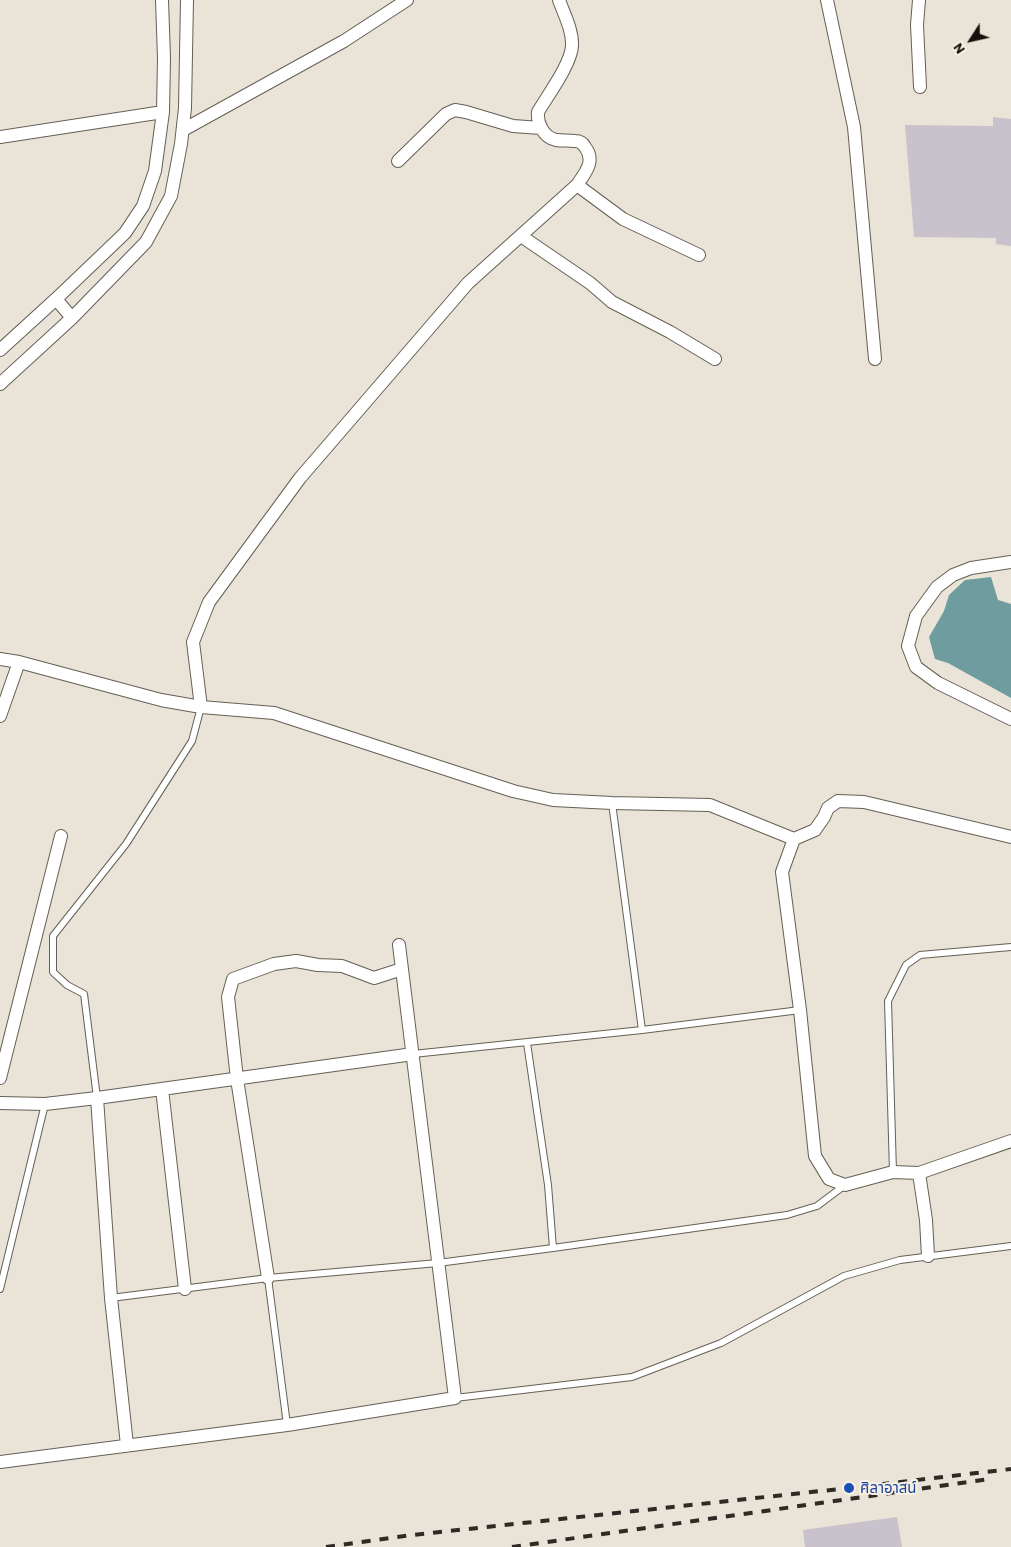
<!DOCTYPE html>
<html>
<head>
<meta charset="utf-8">
<style>
  body { margin:0 }
  #map { position:relative; width:1011px; height:1547px; overflow:hidden; background:#eae3d7; font-family:Barlow,sans-serif }
  canvas { display:block }
  .north { position:absolute; left:946px; top:15px; width:50px; height:50px; -webkit-text-stroke:4px #f8f0e5; paint-order:stroke; rotate:235deg; font-size:14px; font-weight:700; line-height:20px; text-align:center; color:#14110d }
  .north::after { content:''; display:block; margin:auto; width:18px; height:22px; background:#14110d; clip-path:polygon(50% 0,100% 100%,50% 72%,0 100%) }
</style>
</head>
<body>
<div id="map">
<canvas width="1011" height="1547"></canvas>
<div class="north">N</div>
</div>
<script>
const context = document.querySelector('canvas').getContext('2d');
context.lineJoin = 'round';
function paint(path, color) {
  context.fillStyle = color;
  context.fill(path, 'evenodd');
}
function strokePath(path, color, width, dash) {
  context.strokeStyle = color;
  context.lineWidth = width;
  context.lineCap = dash ? 'butt' : 'round';
  context.setLineDash(dash || []);
  context.stroke(path);
}
function drawText(font, color, halo, rows, align = 'center') {
  context.font = font + ' Barlow,"Noto Sans Thai",sans-serif';
  context.lineWidth = 4;
  context.setLineDash([]);
  context.textBaseline = 'middle';
  context.strokeStyle = halo;
  context.fillStyle = color;
  for (const [text, x, y, turn = 0] of rows) {
    context.save();
    context.translate(x, y);
    context.rotate((+turn || 0) * Math.PI / 180);
    context.textAlign = isNaN(turn) ? turn : align;
    if (halo) context.strokeText(text, 0, 0);
    context.fillText(text, 0, 0);
    context.restore();
  }
}
paint(new Path2D(`
  M 991,577 L 998,600 L 1011,604 L 1011,698 L 948,663 L 935,659 L 929,637 L 944,611 L 949,595 L 965,580 Z`), '#6f9d9f');
paint(new Path2D(`
  M 993,117 L 1011,119 L 1011,246 L 996,244 L 996,238 L 914,237 L 905,125 L 993,126 Z
  M 897,1517 L 902,1547 L 805,1547 L 803,1530 Z`), '#c8c2cd');
const lane = new Path2D(`
  M 612,803 L 642,1030
  M 527,1043 L 548,1185 L 553,1248
  M 413,1054 L 642,1030 L 800,1010
  M 97,1098 L 84,994 L 67,985 L 53,972 L 53,936 L 126,844 L 192,741 L 201,707
  M 893,1172 L 888,1001 L 906,965 L 920,955 L 1011,947
  M 268,1278 L 287,1425
  M 0,1289 L 45,1104
  M 111,1298 L 268,1278 L 438,1263 L 553,1248 L 787,1215 L 817,1206 L 845,1185
  M 455,1398 L 632,1377 L 721,1343 L 844,1276 L 900,1260 L 1011,1246`);
const street = new Path2D(`
  M 827,0 L 854,127 L 875,359
  M 919,0 L 917,25 L 920,87
  M 183,130 L 344,41 L 407,0
  M 0,137 L 163,112
  M 398,161 L 446,114 L 455,110 L 466,112 L 513,126 L 541,128
  M 577,185 L 623,219 L 699,255
  M 521,236 L 590,283 L 612,302 L 670,332 L 715,359
  M 56,299 L 72,318
  M 0,350 L 56,299 L 125,233 L 143,206 L 155,171 L 163,112 L 164,58 L 162,0
  M 0,384 L 72,318 L 146,242 L 171,196 L 181,144 L 185,108 L 187,0
  M 1011,562 L 971,568 L 953,575 L 937,587 L 916,616 L 908,646 L 916,667 L 938,683 L 1011,719
  M 0,659 L 19,662 L 161,700 L 201,707 L 193,642 L 209,602 L 300,478 L 468,283 L 577,185 C 585,173 596,161 585,147 C 583,143 580,141 575,141 C 569,140 562,141 556,140 C 543,137 537,123 538,112 C 548,95 571,64 572,46 C 573,31 564,14 559,0
  M 201,707 L 274,713 L 513,791 L 553,800 L 612,803 L 710,805 L 794,839 L 782,872 L 800,1010 L 815,1156 L 829,1179 L 845,1185 L 893,1172 L 919,1173 L 926,1220 L 928,1256
  M 0,716 L 19,662
  M 794,839 L 815,830 L 824,817 L 828,808 L 838,801 L 864,802 L 1011,837
  M 0,1078 L 61,836
  M 162,1089 L 185,1289
  M 97,1098 L 111,1298 L 127,1445
  M 0,1103 L 45,1104 L 97,1098 L 413,1054
  M 919,1173 L 1011,1141
  M 268,1278 L 237,1079 L 228,997 L 233,979 L 274,964 L 296,961 L 318,965 L 342,966 L 374,978 L 402,969
  M 0,1462 L 287,1425 L 455,1398 L 399,945`);
strokePath(lane, '#655f55', 8);
strokePath(street, '#655f55', 14);
strokePath(lane, '#fff', 6);
strokePath(street, '#fff', 12);
strokePath(new Path2D(`
  M 326,1547 L 412,1535 L 849,1488 L 1011,1469
  M 512,1547 L 989,1479`), '#2e2a25', 4, [9, 9]);
for (const [x, y, r, color] of [
  [849,1488,6,"#1a4fb4"]
]) {
  const dot = new Path2D();
  dot.arc(x, y, r, 0, 2 * Math.PI);
  context.fillStyle = color;
  context.fill(dot);
  strokePath(dot, '#f8f0e5', 2);
}
drawText('15px', '#164399', '#f8f0e5', [
  ["ศิลาอาสน์",860,1488]
], 'left');
</script>
</body>
</html>
